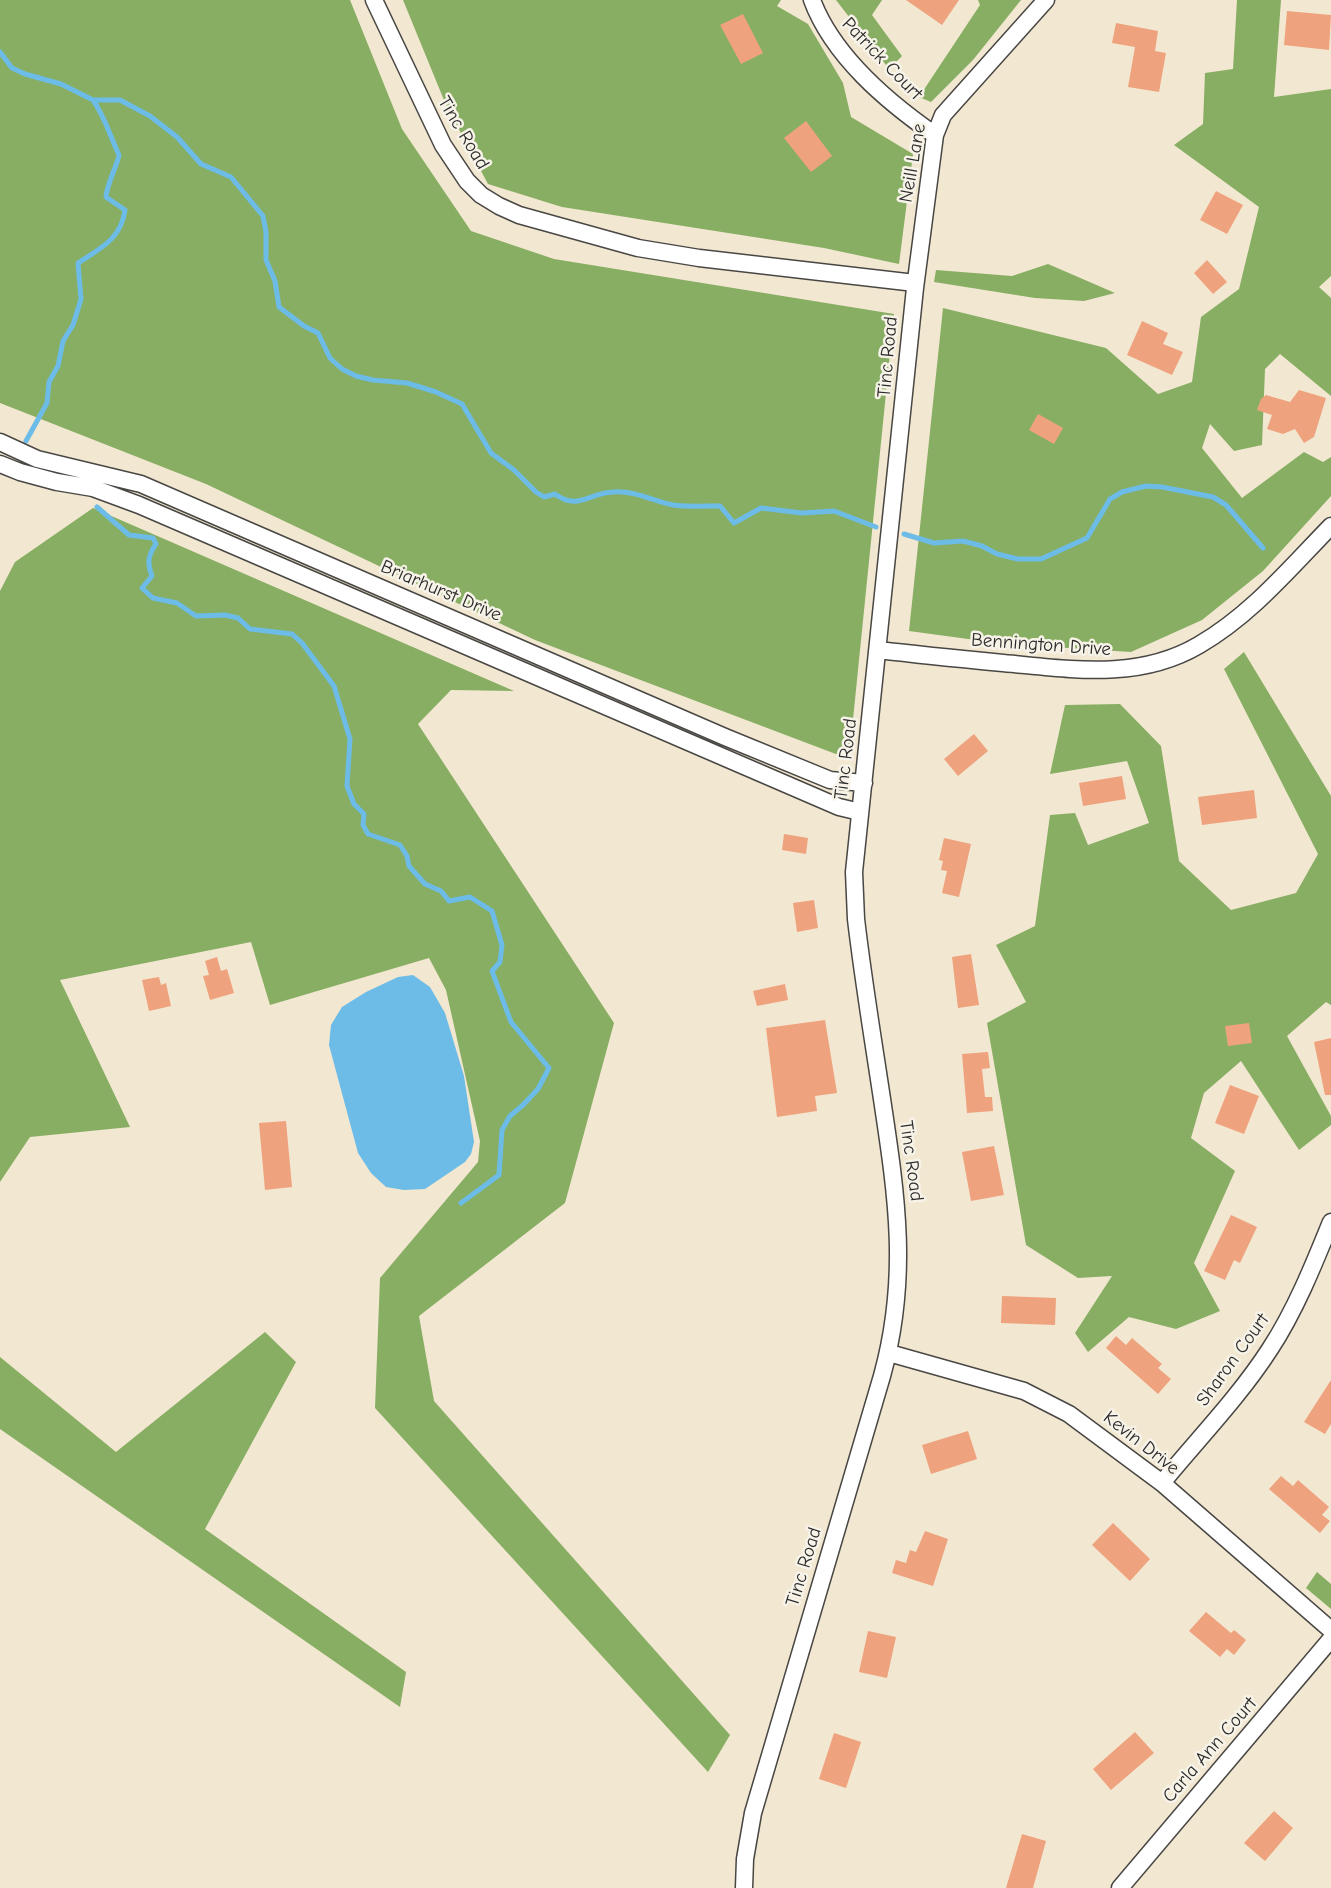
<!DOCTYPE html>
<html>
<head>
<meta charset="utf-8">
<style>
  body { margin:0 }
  canvas { display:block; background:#f2e7d0 }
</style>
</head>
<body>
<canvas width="1331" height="1888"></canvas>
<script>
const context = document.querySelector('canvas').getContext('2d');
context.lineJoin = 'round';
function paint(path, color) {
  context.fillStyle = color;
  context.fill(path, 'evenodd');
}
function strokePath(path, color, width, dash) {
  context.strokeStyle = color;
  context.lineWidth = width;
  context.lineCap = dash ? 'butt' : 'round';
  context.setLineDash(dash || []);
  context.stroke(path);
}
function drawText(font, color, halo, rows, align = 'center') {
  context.font = font + ' "Comic Neue",sans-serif';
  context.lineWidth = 5;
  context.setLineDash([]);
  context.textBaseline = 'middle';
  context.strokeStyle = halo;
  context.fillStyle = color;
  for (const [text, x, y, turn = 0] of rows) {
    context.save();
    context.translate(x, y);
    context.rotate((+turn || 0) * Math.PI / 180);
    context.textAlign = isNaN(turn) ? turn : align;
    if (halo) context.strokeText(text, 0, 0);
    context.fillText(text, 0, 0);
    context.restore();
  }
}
paint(new Path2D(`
  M 0,0 L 350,0 L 402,129 L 471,231 L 554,259 L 894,314 L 849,759 L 535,640 L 206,484 L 0,403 Z
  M 403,0 L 781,0 L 777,6 L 808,24 L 843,83 L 851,117 L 913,154 L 899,264 L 824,248 L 562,207 L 488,184 L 446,105 Z
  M 836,0 L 882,0 L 872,15 L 902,56 L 889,69 Z
  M 978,0 L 1021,0 L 973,60 L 931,102 L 919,97 L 980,5 Z
  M 1237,0 L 1281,0 L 1274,97 L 1331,89 L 1331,276 L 1319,287 L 1331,298 L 1331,396 L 1280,354 L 1265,369 L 1262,445 L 1234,451 L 1210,424 L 1202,448 L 1242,498 L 1304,452 L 1323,462 L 1331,457 L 1331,496 L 1263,571 L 1202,620 L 1131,652 L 1005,644 L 909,631 L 943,308 L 1106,348 L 1158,394 L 1192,382 L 1201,317 L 1239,289 L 1259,207 L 1174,145 L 1203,124 L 1205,73 L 1233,69 Z
  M 1048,264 L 1115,293 L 1084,301 L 1035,298 L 934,282 L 936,270 L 1012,276 Z
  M 93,508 L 514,691 L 451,690 L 418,724 L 614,1023 L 565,1203 L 419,1316 L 434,1401 L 730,1735 L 708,1772 L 375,1408 L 380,1278 L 478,1162 L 480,1141 L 446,990 L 429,958 L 270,1005 L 251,942 L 60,980 L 130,1127 L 30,1137 L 0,1182 L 0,591 L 15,562 Z
  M 1244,652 L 1331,796 L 1331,1005 L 1326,1002 L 1287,1036 L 1331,1116 L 1331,1125 L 1299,1150 L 1241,1061 L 1204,1093 L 1191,1138 L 1235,1171 L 1194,1263 L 1220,1311 L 1176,1329 L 1129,1317 L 1088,1352 L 1075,1333 L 1112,1276 L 1078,1278 L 1026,1245 L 987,1023 L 1026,1002 L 996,945 L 1035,926 L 1050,815 L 1075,813 L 1088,845 L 1149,823 L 1127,761 L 1050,774 L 1065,705 L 1120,704 L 1161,746 L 1179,861 L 1231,910 L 1296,893 L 1318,854 L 1224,669 Z
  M 265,1332 L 296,1362 L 205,1529 L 406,1672 L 400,1707 L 0,1429 L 0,1357 L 116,1452 Z
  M 1317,1572 L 1331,1584 L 1331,1609 L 1306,1588 Z`), '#88ae64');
paint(new Path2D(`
  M 413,975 L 430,987 L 445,1013 L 464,1076 L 474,1142 L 471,1154 L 465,1162 L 425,1189 L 404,1190 L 386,1187 L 371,1173 L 358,1153 L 329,1045 L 331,1025 L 342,1007 L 366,992 L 398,977 Z`), '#6cbce7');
strokePath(new Path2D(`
  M 0,52 L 12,68 L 25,74 L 61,84 L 93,100 L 120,100 L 150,116 L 177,137 L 201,164 L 231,177 L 263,216 L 266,232 L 266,260 L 275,281 L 279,307 L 304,326 L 318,333 L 330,358 L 342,369 L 356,376 L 373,380 L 407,383 L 436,392 L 462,404 L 491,453 L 514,470 L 536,492 L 544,497 L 555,494 C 578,511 588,493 613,492 C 634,490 653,501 673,505 C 688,507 705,506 720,506 L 734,523 L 761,508 L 802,513 L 834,511 L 876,527
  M 26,441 L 47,403 L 49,382 L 58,366 L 63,341 L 73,325 L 81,299 L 78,263 C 101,248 121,239 125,210 L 106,197 C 107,183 116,169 119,155 C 110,136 105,117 93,100
  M 97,507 L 129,535 L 153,538 L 156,544 C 148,555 147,564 152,576 L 142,588 L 153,598 L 177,603 L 196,616 L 225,615 L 238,618 L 250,629 L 292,634 L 302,643 L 334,686 L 350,739 L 347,786 L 354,804 L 364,814 L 363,825 L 368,834 L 400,845 L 407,856 L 409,866 L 425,884 L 441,891 L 449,901 L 470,897 L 492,911 L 502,945 L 500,962 L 492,971 L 511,1022 L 549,1068 L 538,1089 L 523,1105 L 510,1116 L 502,1130 L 499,1175 L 461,1203
  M 904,534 L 934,543 L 963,541 L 982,546 L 997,554 L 1018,559 L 1041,559 L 1087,538 L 1110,499 L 1122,492 L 1146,486 L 1162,487 L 1213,497 L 1226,505 L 1263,548`), '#6cbce7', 5);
paint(new Path2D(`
  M 906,0 L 959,0 L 942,25 Z
  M 1287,11 L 1331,15 L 1329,50 L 1284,45 Z
  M 743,14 L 763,53 L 741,64 L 720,25 Z
  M 1116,23 L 1158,31 L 1155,51 L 1166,53 L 1159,92 L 1128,87 L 1135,47 L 1112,43 Z
  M 806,121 L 832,156 L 811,172 L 784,138 Z
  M 1216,191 L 1243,205 L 1227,234 L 1200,220 Z
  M 1207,260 L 1227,282 L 1213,294 L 1194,273 Z
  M 1142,321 L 1168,333 L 1163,344 L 1183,352 L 1172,375 L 1127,355 Z
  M 1299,390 L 1326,398 L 1314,437 L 1304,443 L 1295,429 L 1283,434 L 1267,429 L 1272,415 L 1257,410 L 1261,399 L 1266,395 L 1290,402 Z
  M 1038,414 L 1063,428 L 1054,444 L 1029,430 Z
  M 974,734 L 988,751 L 958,776 L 944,759 Z
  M 1122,776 L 1126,799 L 1083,806 L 1079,783 Z
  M 1254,790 L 1257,818 L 1202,825 L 1198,797 Z
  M 784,834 L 808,838 L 806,854 L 782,850 Z
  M 944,838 L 971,844 L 959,897 L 942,893 L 947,871 L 941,870 L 943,861 L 939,860 Z
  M 814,900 L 818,928 L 797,932 L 793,903 Z
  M 971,954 L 979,1005 L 958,1008 L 952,957 Z
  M 217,957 L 221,971 L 227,969 L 234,993 L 210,1000 L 203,976 L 209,975 L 205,961 Z
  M 159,977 L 161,985 L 166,983 L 171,1006 L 149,1011 L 142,980 Z
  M 785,984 L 788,1000 L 757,1006 L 753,991 Z
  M 825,1020 L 837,1093 L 815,1096 L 817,1111 L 777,1117 L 766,1028 Z
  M 1249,1023 L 1252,1043 L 1228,1046 L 1225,1026 Z
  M 1331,1038 L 1331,1095 L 1325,1095 L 1314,1042 Z
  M 988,1052 L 990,1068 L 982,1069 L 985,1097 L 992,1097 L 993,1111 L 967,1113 L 962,1054 Z
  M 1230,1085 L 1259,1096 L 1244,1134 L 1215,1123 Z
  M 286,1121 L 292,1187 L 265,1190 L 259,1123 Z
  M 994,1146 L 1004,1195 L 971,1201 L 962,1152 Z
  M 1231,1215 L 1257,1227 L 1240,1263 L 1234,1260 L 1225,1280 L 1204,1271 Z
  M 1002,1296 L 1056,1298 L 1055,1325 L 1001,1323 Z
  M 1116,1336 L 1126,1345 L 1132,1338 L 1162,1364 L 1158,1368 L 1171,1379 L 1158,1394 L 1106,1348 Z
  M 1331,1380 L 1331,1424 L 1325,1434 L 1304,1422 Z
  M 968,1431 L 977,1459 L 931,1474 L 922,1445 Z
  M 1281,1476 L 1293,1486 L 1298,1480 L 1329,1507 L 1322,1515 L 1330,1521 L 1320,1533 L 1269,1489 Z
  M 1113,1523 L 1150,1559 L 1130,1581 L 1092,1545 Z
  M 925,1531 L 948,1539 L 933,1586 L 892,1573 L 896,1560 L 906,1563 L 910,1550 L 916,1552 Z
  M 1206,1612 L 1231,1633 L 1234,1630 L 1246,1640 L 1234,1655 L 1227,1649 L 1220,1657 L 1189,1631 Z
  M 868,1631 L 896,1637 L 887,1678 L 859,1672 Z
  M 1135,1732 L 1154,1753 L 1111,1790 L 1093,1769 Z
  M 834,1733 L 861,1742 L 846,1788 L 819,1779 Z
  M 1274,1811 L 1293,1828 L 1265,1861 L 1244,1843 Z
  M 1022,1834 L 1046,1841 L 1033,1888 L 1006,1888 Z`), '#efa27e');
const street = new Path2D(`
  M 374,0 L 443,145 L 467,181 L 481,195 L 499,206 L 519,215 L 638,248 L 699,258 L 915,283
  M 812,0 C 833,56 886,101 935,135
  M 0,442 L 37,459 L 141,484 L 725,737 L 830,780 L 864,783
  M 0,464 L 20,472 L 57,482 L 93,488 L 139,505 L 839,807 L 860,812
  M 879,650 C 920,655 961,659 1003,663 C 1070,669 1138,681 1199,645 C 1251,615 1290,568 1331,526
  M 889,1353 L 1024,1391 L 1069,1414 L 1162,1483 L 1331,1630
  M 1162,1483 C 1198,1439 1239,1397 1270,1349 C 1295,1311 1314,1264 1331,1222
  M 744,1888 L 745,1859 L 753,1813 L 882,1376 C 909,1278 897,1198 882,1099 C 873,1039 863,979 856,919 L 854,872 L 915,288 L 935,135 L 943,115 L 1046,0
  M 1120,1888 L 1331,1639`);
strokePath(street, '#494744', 19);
strokePath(street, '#fff', 16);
drawText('19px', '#2b2b2b', '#f7f3e8', [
  ["Patrick Court",882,59,46],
  ["Tinc Road",463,133,59],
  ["Neill Lane",913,163,-80],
  ["Tinc Road",888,357,-85],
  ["Briarhurst Drive",441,591,23],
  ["Bennington Drive",1041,645,4],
  ["Tinc Road",846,759,-83],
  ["Tinc Road",911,1161,82],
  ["Sharon Court",1233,1360,-54],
  ["Kevin Drive",1141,1443,38],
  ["Tinc Road",804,1567,-73],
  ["Carla Ann Court",1210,1750,-49]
]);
</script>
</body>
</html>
